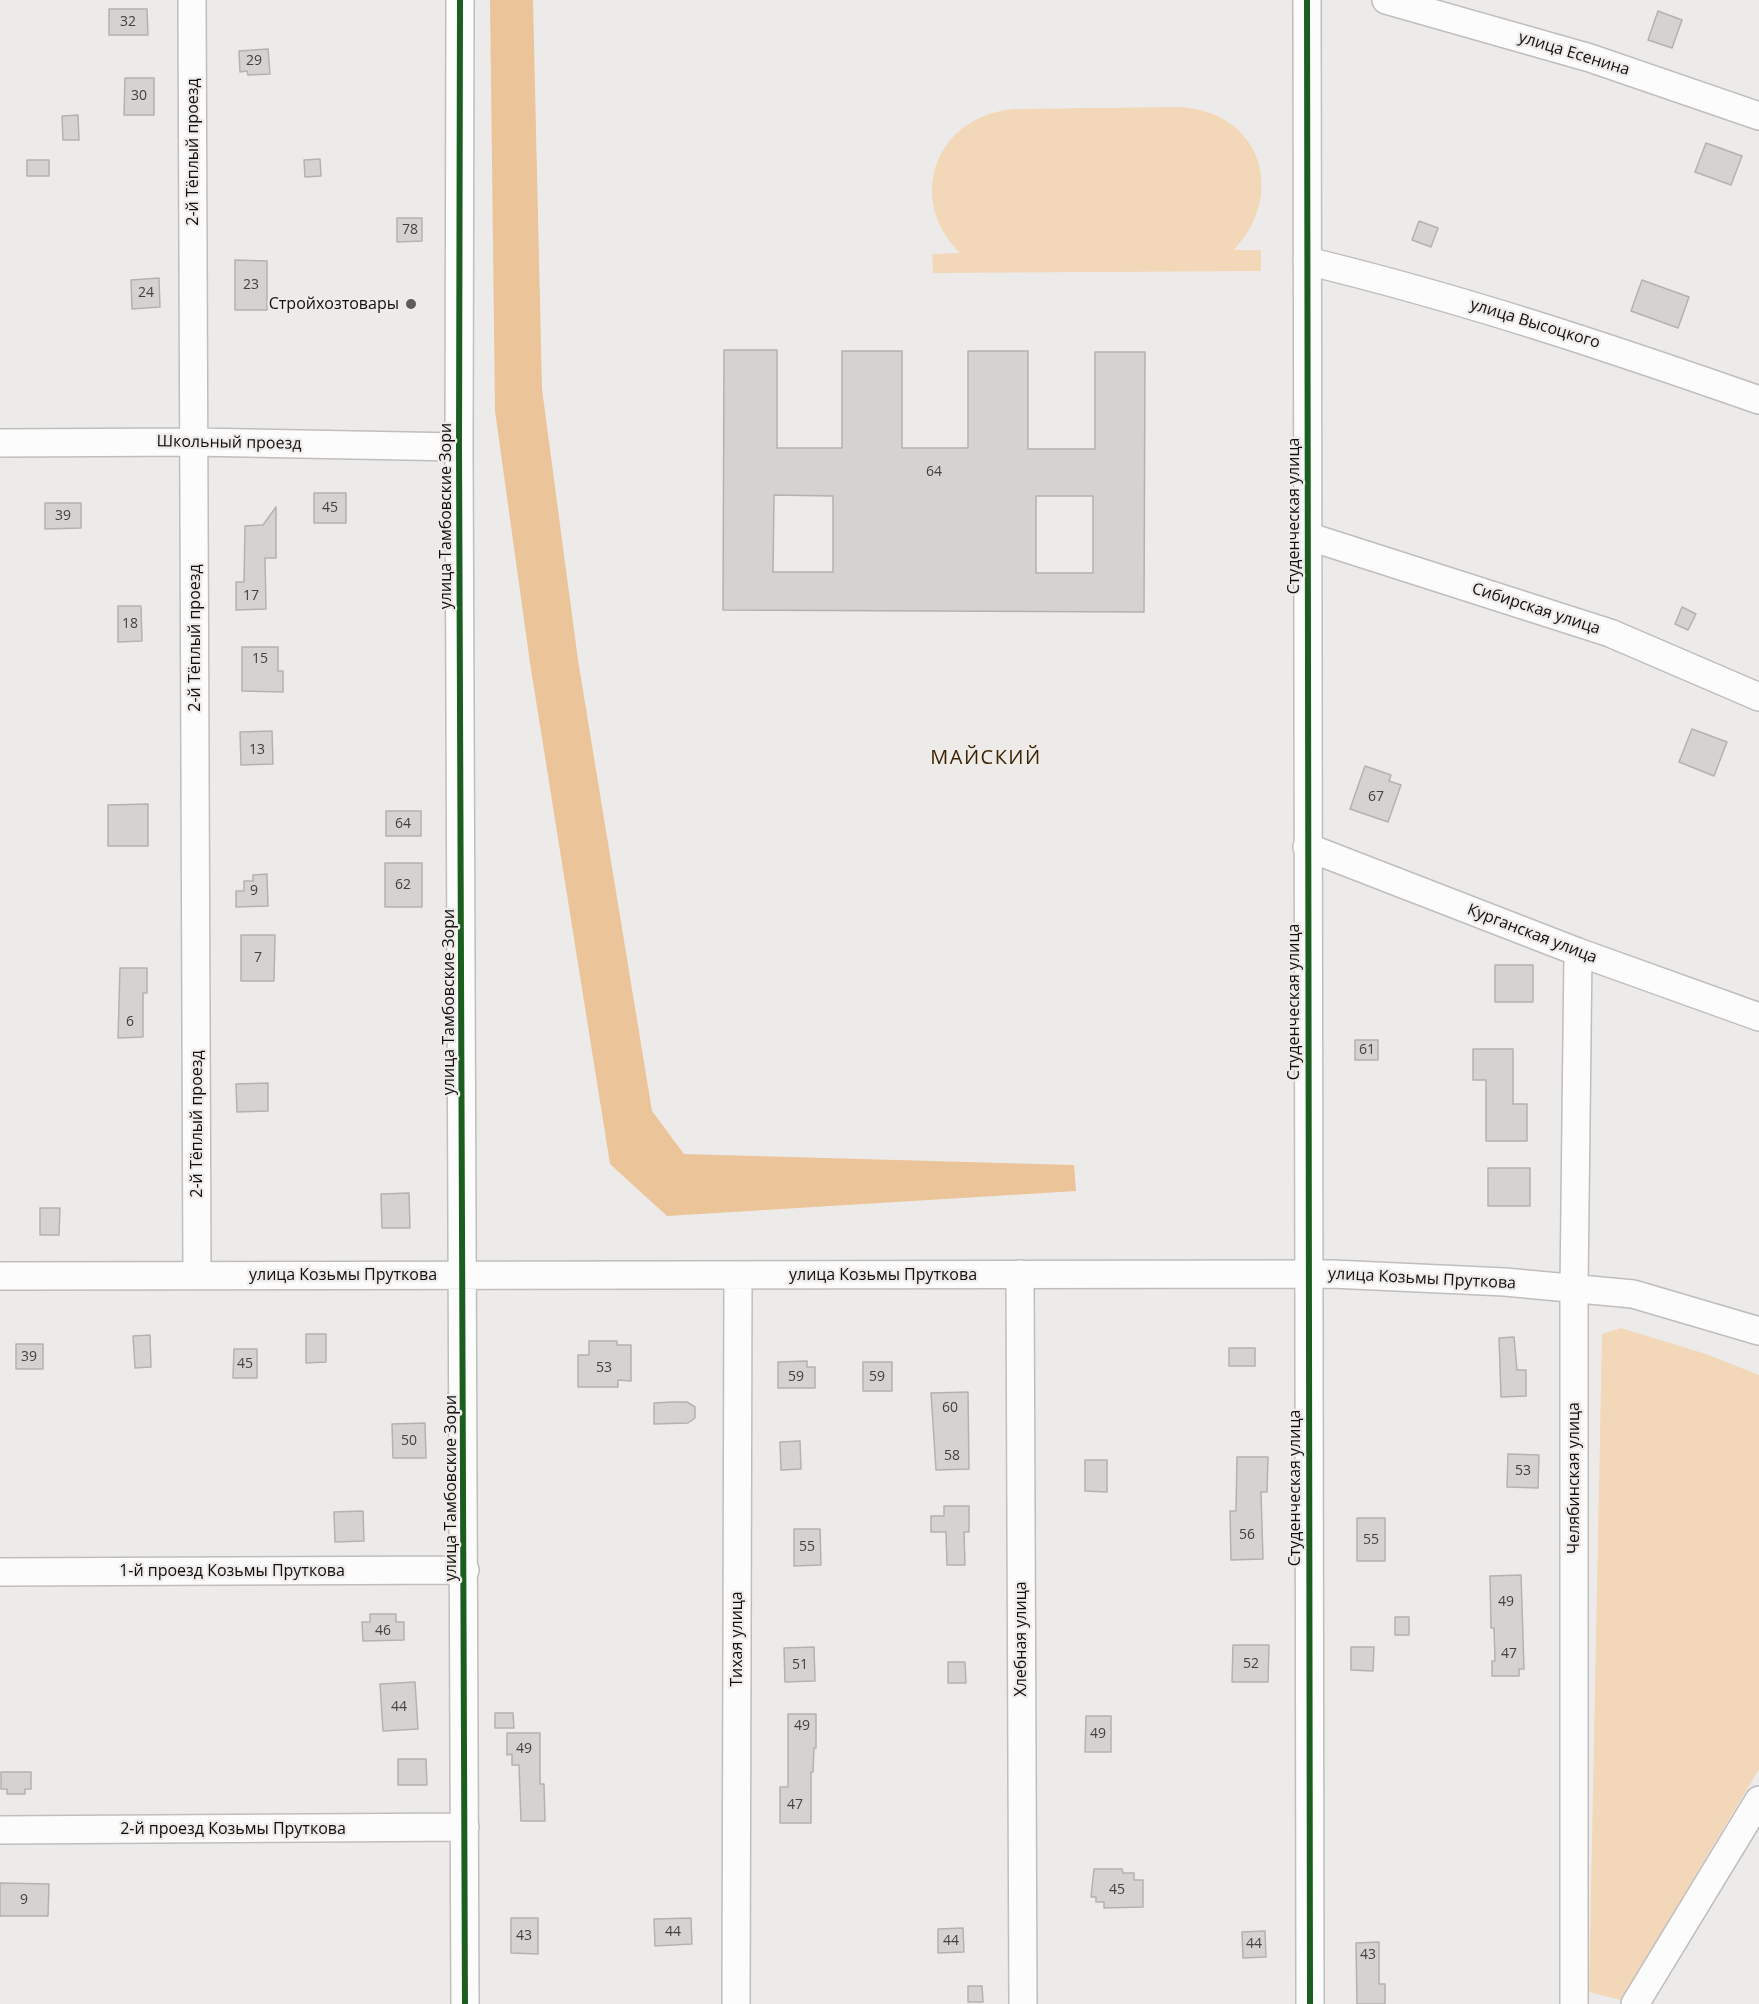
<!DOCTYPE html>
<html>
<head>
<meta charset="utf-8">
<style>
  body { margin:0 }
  canvas { display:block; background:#edebe9 }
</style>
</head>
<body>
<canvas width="1759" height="2004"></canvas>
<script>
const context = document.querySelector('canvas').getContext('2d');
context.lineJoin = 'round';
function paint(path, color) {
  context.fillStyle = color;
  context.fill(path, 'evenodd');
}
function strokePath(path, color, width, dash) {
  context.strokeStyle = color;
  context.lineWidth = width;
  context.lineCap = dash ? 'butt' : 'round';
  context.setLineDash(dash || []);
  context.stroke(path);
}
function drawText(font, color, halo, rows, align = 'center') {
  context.font = font + ' "Open Sans",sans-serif';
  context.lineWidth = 4.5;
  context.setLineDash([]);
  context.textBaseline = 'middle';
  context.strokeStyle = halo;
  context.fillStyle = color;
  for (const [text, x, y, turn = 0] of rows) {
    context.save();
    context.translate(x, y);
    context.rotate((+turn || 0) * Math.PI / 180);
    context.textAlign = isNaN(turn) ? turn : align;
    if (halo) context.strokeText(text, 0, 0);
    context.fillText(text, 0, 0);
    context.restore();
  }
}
paint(new Path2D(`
  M 1181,107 C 1261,113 1287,193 1234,250 L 1261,250 L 1261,271 L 933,273 L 932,254 L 960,253 C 904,197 937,114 1016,109 Z
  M 1621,1328 L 1706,1354 L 1759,1375 L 1759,1769 L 1621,2000 L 1589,1992 L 1602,1334 Z`), '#f2d7b8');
paint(new Path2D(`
  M 490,0 L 533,0 L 542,389 L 578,660 L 652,1111 L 684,1154 L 1074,1165 L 1076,1191 L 667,1216 L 610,1164 L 530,663 L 495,411 Z`), '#ebc599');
const building = new Path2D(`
  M 109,9 L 147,9 L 148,35 L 109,35 Z
  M 1658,11 L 1682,20 L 1672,48 L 1648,40 Z
  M 268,49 L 270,74 L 248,75 L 247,71 L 240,72 L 239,51 Z
  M 125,78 L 154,78 L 154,115 L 124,115 Z
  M 78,115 L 79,140 L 63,140 L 62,116 Z
  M 1706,143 L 1742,156 L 1731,185 L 1695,172 Z
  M 320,159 L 321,176 L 305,177 L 304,160 Z
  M 27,160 L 49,160 L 49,176 L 27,176 Z
  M 397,218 L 422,218 L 422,241 L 397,242 Z
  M 1419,221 L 1438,228 L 1431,247 L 1412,240 Z
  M 235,260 L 267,261 L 267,310 L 235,310 Z
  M 159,278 L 160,307 L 132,309 L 131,280 Z
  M 1642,280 L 1689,297 L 1678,328 L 1631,311 Z
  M 724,350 L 777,350 L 777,448 L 842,448 L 842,351 L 902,351 L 902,448 L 968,448 L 968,351 L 1028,351 L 1028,449 L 1095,449 L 1095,352 L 1145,352 L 1144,612 L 723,610 ZM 774,495 L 833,496 L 833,572 L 773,572 ZM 1036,496 L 1093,496 L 1093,573 L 1036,573 Z
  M 314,493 L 346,493 L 346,523 L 314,523 Z
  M 45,503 L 81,503 L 81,528 L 45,529 Z
  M 276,507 L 276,558 L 265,558 L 266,609 L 236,610 L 236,582 L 244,582 L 245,526 L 263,525 Z
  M 118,606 L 141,606 L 142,641 L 118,642 Z
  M 1682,607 L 1696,614 L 1688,630 L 1675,624 Z
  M 242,647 L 278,647 L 278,671 L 283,671 L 283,692 L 242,691 Z
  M 1692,729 L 1727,742 L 1714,776 L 1679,762 Z
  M 272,731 L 273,764 L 241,765 L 240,732 Z
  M 1365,766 L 1391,775 L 1389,781 L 1401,785 L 1388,822 L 1350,809 Z
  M 148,804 L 148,846 L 108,846 L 108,805 Z
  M 386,811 L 421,811 L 421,836 L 386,836 Z
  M 385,863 L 422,863 L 422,907 L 385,907 Z
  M 267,874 L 268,906 L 236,907 L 236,891 L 244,891 L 244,881 L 253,881 L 253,875 Z
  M 241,935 L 275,935 L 274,981 L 241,981 Z
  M 1495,965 L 1533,965 L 1533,1002 L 1495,1002 Z
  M 120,968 L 147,968 L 147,993 L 143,993 L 143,1037 L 118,1038 Z
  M 1355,1040 L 1378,1040 L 1378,1060 L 1355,1060 Z
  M 1473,1049 L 1513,1049 L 1513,1104 L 1527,1104 L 1527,1141 L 1486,1141 L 1486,1080 L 1473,1080 Z
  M 268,1083 L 268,1111 L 237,1112 L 236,1084 Z
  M 1488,1168 L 1530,1168 L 1530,1206 L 1488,1206 Z
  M 409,1193 L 410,1228 L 382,1228 L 381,1194 Z
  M 40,1208 L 60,1208 L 59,1235 L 40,1235 Z
  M 306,1334 L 326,1334 L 326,1362 L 306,1363 Z
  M 150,1335 L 151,1367 L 135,1368 L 133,1336 Z
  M 1514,1337 L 1517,1370 L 1526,1370 L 1526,1396 L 1501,1397 L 1499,1338 Z
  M 589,1341 L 617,1341 L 617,1345 L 631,1345 L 631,1381 L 618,1380 L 618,1387 L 578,1387 L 578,1355 L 589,1355 Z
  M 16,1344 L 43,1344 L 43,1369 L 16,1369 Z
  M 1229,1348 L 1255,1348 L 1255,1366 L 1229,1366 Z
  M 234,1349 L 257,1349 L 257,1378 L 233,1378 Z
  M 807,1361 L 807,1367 L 815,1367 L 815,1388 L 778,1388 L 778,1362 Z
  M 863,1362 L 892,1362 L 892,1391 L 863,1391 Z
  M 968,1392 L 969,1469 L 936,1470 L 931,1393 Z
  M 672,1402 L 687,1402 L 695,1407 L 695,1418 L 688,1423 L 654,1424 L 654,1403 Z
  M 425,1423 L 426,1458 L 393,1458 L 392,1424 Z
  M 800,1441 L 801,1469 L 781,1470 L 780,1442 Z
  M 1508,1454 L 1539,1455 L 1538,1488 L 1507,1487 Z
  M 1237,1457 L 1268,1457 L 1267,1492 L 1261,1492 L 1263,1559 L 1231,1560 L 1230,1511 L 1236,1511 Z
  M 1085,1460 L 1107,1460 L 1107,1492 L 1085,1491 Z
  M 944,1506 L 969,1506 L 969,1532 L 964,1532 L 965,1565 L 947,1565 L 946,1532 L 931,1532 L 931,1516 L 944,1516 Z
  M 363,1511 L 364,1541 L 335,1542 L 334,1512 Z
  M 1357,1518 L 1385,1518 L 1385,1561 L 1357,1561 Z
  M 794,1529 L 820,1529 L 821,1565 L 794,1566 Z
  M 1521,1575 L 1524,1669 L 1519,1669 L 1519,1676 L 1492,1676 L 1492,1661 L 1495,1661 L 1494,1628 L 1491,1628 L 1490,1576 Z
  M 370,1614 L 396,1614 L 396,1622 L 404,1622 L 404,1640 L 363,1641 L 362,1622 L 370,1622 Z
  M 1395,1617 L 1409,1617 L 1409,1635 L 1395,1635 Z
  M 1233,1645 L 1269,1645 L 1268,1682 L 1232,1682 Z
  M 814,1647 L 815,1681 L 785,1682 L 784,1648 Z
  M 1351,1647 L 1374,1647 L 1373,1671 L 1351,1670 Z
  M 948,1662 L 965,1662 L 966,1683 L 948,1683 Z
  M 415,1682 L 418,1729 L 383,1731 L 380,1684 Z
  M 495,1713 L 513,1713 L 514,1728 L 495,1728 Z
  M 788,1714 L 816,1714 L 816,1748 L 814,1748 L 813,1772 L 811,1772 L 811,1823 L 780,1823 L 780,1787 L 788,1787 Z
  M 1086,1716 L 1111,1716 L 1111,1752 L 1085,1752 Z
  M 507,1733 L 540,1733 L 540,1784 L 544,1784 L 545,1821 L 521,1821 L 519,1765 L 512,1765 L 512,1754 L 507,1755 Z
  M 398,1759 L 426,1759 L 427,1785 L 398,1785 Z
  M 1,1772 L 31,1772 L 31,1789 L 25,1789 L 25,1794 L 7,1794 L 7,1789 L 1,1789 Z
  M 1094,1869 L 1122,1869 L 1123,1873 L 1134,1873 L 1134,1880 L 1143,1880 L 1143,1907 L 1104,1908 L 1104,1902 L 1096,1902 L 1096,1897 L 1091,1897 Z
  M 0,1883 L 49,1884 L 48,1916 L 0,1916 Z
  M 511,1918 L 538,1918 L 538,1954 L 511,1953 Z
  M 691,1918 L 692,1944 L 655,1946 L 654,1919 Z
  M 963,1928 L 964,1952 L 938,1953 L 938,1929 Z
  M 1265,1931 L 1266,1957 L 1243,1958 L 1242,1932 Z
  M 1379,1942 L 1379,1984 L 1385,1984 L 1385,2004 L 1357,2004 L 1356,1943 Z
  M 968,1986 L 982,1986 L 983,2002 L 968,2002 Z`);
paint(building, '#d4d3d1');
strokePath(building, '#b4b2b1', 1.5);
const minor = new Path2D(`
  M 192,0 L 197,1275
  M 460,0 L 459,447 L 465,2004
  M 1307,0 L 1310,2004
  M 1386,0 L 1590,58 L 1759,116
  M 1307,261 C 1461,298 1610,348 1759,400
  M 0,443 L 195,442 L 459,447
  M 1307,536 L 1610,633 L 1759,697
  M 1307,847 L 1578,952 L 1759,1017
  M 1020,1274 L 1023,2004
  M 0,1276 L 1332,1274 L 1505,1282 L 1633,1294 L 1759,1331
  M 0,1572 L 465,1570
  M 0,1830 L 465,1827
  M 736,2004 L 738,1275
  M 1574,2004 L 1574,1288 L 1578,952
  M 1635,2004 L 1759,1800`);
strokePath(minor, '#bfbebc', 30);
strokePath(minor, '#fcfcfc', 27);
strokePath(new Path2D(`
  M 460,0 L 459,447 L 465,2004
  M 1307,0 L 1310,2004`), '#1b5e20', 6);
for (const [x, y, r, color] of [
  [411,304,6,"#5d5c5b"]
]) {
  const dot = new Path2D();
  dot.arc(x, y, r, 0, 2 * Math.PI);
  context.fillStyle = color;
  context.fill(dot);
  strokePath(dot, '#eeebe8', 2);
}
drawText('14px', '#424140', null, [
  ["32",128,22],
  ["29",254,61],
  ["30",139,96],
  ["78",410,230],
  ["23",251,285],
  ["24",146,293],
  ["64",934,472],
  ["45",330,508],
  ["39",63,516],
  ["17",251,596],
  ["18",130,624],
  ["15",260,659],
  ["13",257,750],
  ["67",1376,797],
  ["64",403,824],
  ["62",403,885],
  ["9",254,891],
  ["7",258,958],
  ["6",130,1022],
  ["61",1367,1050],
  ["39",29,1357],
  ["45",245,1364],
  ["53",604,1368],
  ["59",796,1377],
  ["59",877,1377],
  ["60",950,1408],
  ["50",409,1441],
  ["58",952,1456],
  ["53",1523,1471],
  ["56",1247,1535],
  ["55",1371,1540],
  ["55",807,1547],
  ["49",1506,1602],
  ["46",383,1631],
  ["47",1509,1654],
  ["52",1251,1664],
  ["51",800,1665],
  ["44",399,1707],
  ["49",802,1726],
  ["49",1098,1734],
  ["49",524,1749],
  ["47",795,1805],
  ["45",1117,1890],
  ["9",24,1900],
  ["44",673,1932],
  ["43",524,1936],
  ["44",951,1941],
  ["44",1254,1944],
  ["43",1368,1955]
]);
drawText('16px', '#100f0e', '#eeebe8', [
  ["улица Есенина",1574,54,17],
  ["2-й Тёплый проезд",193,152,-90],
  ["улица Высоцкого",1535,324,17],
  ["Школьный проезд",229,443,1],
  ["улица Тамбовские Зори",446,516,-90],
  ["Студенческая улица",1294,516,-90],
  ["Сибирская улица",1536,609,18],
  ["2-й Тёплый проезд",195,638,-90],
  ["Курганская улица",1532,934,21],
  ["улица Тамбовские Зори",449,1002,-90],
  ["Студенческая улица",1294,1002,-90],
  ["2-й Тёплый проезд",197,1124,-90],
  ["улица Козьмы Пруткова",343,1275],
  ["улица Козьмы Пруткова",883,1275],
  ["улица Козьмы Пруткова",1422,1279,3],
  ["Челябинская улица",1574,1478,-90],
  ["улица Тамбовские Зори",451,1488,-90],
  ["Студенческая улица",1295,1488,-90],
  ["1-й проезд Козьмы Пруткова",232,1571],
  ["Тихая улица",737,1639,-90],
  ["Хлебная улица",1021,1639,-90],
  ["2-й проезд Козьмы Пруткова",233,1829]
]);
drawText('16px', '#100f0e', '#eeebe8', [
  ["Стройхозтовары",399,304]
], 'right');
context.letterSpacing = '1.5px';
drawText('20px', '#3c2301', '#eeebe8', [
  ["МАЙСКИЙ",986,758]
]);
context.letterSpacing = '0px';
</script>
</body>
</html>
